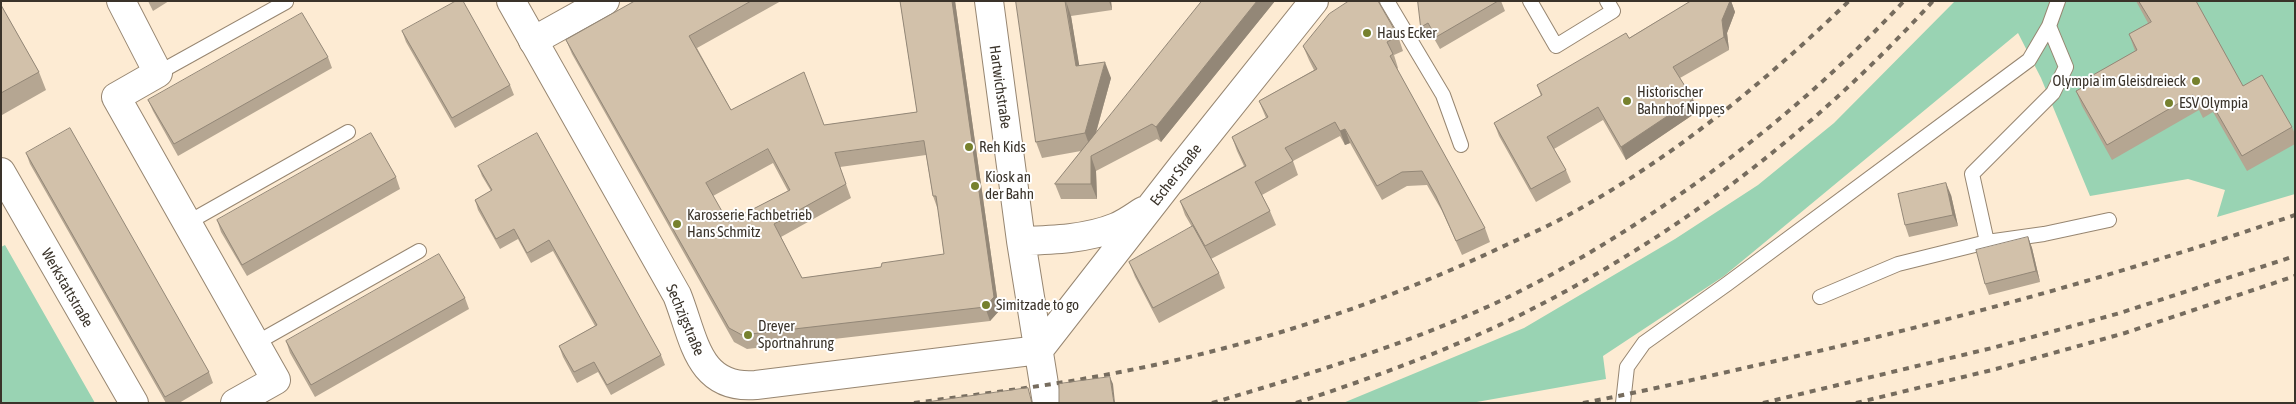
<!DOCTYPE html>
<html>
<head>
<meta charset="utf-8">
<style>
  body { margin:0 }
  #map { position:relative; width:2296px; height:404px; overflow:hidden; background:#fdebd3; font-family:"Asap Condensed",sans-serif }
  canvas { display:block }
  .frame { position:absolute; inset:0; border:2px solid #3a332a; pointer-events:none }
</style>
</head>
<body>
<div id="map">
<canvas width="2296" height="404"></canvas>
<div class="frame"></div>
</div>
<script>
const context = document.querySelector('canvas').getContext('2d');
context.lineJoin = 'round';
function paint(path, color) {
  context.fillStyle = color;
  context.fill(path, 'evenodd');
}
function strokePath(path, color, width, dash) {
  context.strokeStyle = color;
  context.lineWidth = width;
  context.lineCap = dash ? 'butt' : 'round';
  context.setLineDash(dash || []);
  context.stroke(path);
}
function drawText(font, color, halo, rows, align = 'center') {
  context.font = font + ' "Asap Condensed",sans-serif';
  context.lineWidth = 4;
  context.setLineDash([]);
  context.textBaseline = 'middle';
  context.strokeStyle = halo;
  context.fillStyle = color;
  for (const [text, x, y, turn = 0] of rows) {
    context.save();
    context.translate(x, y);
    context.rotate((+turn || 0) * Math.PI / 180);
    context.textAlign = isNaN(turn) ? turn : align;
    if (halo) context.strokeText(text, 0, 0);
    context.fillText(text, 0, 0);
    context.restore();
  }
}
paint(new Path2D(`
  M 1955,1 L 2295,1 L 2295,194 L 2217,217 L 2225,190 L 2188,179 L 2090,196 L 2041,78 L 2018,33 L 1724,276 L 1603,356 L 1606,379 L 1471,403 L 1343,403 L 1524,328 L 1675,239 L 1758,185 L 1834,123 Z
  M 5,245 L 95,403 L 1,403 L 1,247 Z`), '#99d3b3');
const service = new Path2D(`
  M 1387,1 L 1443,95 L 1461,145
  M 1530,1 L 1556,46 L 1613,11 L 1607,1
  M 158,73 L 286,2
  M 187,223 L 348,132
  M 1987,242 L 2044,234 L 2109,220
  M 1820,297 L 1898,264 L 1987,242 L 1972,174 L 2053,93 L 2066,67 L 2049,26
  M 256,343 L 419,251
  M 1623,403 L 1627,367 L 1644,343 L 1727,284 L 2029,60 L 2049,26 L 2058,1`);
const minor = new Path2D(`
  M 121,1 L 158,73 L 116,97 L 276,380 L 235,403
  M 533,41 L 605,1
  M 1,172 L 134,403`);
const tertiary = new Path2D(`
  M 511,1 L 677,295 C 694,337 697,390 756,385 L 1039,350
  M 989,1 L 1021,241 L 1047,403
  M 1021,241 C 1052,240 1087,239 1116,227 C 1126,223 1135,216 1143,211
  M 1039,350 L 1183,165 L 1314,1`);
strokePath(service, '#978671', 16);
strokePath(minor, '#978671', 30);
strokePath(tertiary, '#978671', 30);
strokePath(service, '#fff', 14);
strokePath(minor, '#fff', 28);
strokePath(tertiary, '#fff', 28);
strokePath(new Path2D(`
  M 914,403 C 981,394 1049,386 1115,373 C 1251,347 1382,304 1506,245 C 1528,235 1551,225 1572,213 C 1674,157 1765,82 1849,1
  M 1212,403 C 1310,374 1408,344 1500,301 C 1544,280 1587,255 1628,229 C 1730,164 1822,89 1904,1
  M 1296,403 C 1369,379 1441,353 1510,320 C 1670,242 1814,132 1933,1
  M 1583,403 C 1646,391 1709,376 1771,362 C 1948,322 2123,274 2295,215
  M 1763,403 L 1992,348 L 2120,313 L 2295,256
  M 1856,403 L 1996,369 L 2125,333 L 2295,276`), '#766c5e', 4, [6, 6]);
paint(new Path2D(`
  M 148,1 L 169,1 L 153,11 Z
  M 635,1 L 781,1 L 697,48 L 731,110 L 824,125 L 917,112 L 900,1 L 955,1 L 999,311 L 990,321 L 747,349 L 734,342 L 572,54 L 566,40 ZM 926,155 L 933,196 L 938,210 L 944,254 L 881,267 L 802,278 L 781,237 L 851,198 L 840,167 ZM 773,163 L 788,191 L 728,222 L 713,196 Z
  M 1016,1 L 1111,1 L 1112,10 L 1071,16 L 1079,66 L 1111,78 L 1096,133 L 1202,1 L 1275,1 L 1161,142 L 1157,139 L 1096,171 L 1097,199 L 1061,199 L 1055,184 L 1081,151 L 1042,158 L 1036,142 Z
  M 1418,1 L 1501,1 L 1505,11 L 1440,49 L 1432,35 L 1425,38 L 1421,27 Z
  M 1691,1 L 1731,1 L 1735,12 L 1727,33 L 1729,50 L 1680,78 L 1693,99 L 1697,112 L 1626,160 L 1603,120 L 1554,149 L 1566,170 L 1571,182 L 1536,202 L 1499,136 L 1494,123 L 1541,96 L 1537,85 L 1629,38 Z
  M 2136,1 L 2196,1 L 2243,86 L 2292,127 L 2295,134 L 2295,144 L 2247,171 L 2213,112 L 2203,118 L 2199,110 L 2112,160 L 2082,106 L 2076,91 L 2088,85 L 2086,79 L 2135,51 L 2129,34 L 2148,23 Z
  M 1,5 L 39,72 L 46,90 L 2,115 Z
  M 402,31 L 510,85 L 514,95 L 455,128 L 406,42 Z
  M 1398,36 L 1403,51 L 1394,55 L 1398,68 L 1397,69 L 1485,228 L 1490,242 L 1462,255 L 1442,211 L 1427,185 L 1407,186 L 1382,200 L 1350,143 L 1345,145 L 1340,136 L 1293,161 L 1298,175 L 1262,195 L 1270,211 L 1276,225 L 1211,259 L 1219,273 L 1225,288 L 1159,323 L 1135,277 L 1129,262 L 1192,227 L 1185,215 L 1180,201 L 1244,166 L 1237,151 L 1232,137 L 1266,118 L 1259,101 L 1314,70 L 1309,60 L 1303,46 Z
  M 328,57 L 332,68 L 178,156 L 153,111 L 148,100 Z
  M 26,153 L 209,372 L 213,383 L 179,403 L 166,403 L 30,164 Z
  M 478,166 L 661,355 L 665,365 L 611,395 L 598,372 L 577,383 L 563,357 L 559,346 L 595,326 L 553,251 L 531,263 L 518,239 L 500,249 L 478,210 L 475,200 L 491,191 L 482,176 Z
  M 396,177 L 400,189 L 247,276 L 221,232 L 217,220 Z
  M 1951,195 L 1958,226 L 1909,237 L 1905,225 Z
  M 2028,237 L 2032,248 L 2040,282 L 1989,295 L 1985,284 Z
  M 465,298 L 469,309 L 315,397 L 290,353 L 286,341 Z`), '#b5a692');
paint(new Path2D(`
  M 952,1 L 955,1 L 999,311 L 990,321 L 985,307 Z
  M 1066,1 L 1071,16 L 1082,82 L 1076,66 Z
  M 1109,1 L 1111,1 L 1112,10 Z
  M 1257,1 L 1275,1 L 1161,142 L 1156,127 Z
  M 1730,1 L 1731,1 L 1735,12 L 1727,33 L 1729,50 L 1724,37 L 1722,20 Z
  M 1105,62 L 1111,78 L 1091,150 L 1085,133 Z
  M 1693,99 L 1697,112 L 1626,160 L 1621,147 Z
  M 1345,129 L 1350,143 L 1345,145 L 1340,131 Z
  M 1091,156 L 1096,171 L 1097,199 L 1091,184 Z
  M 1946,183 L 1951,195 L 1958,226 L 1953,215 Z
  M 2028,237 L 2032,248 L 2040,282 L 2036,271 Z
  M 1110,377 L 1113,384 L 1115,403 L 1114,403 Z`), '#938777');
const building = new Path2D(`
  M 456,1 L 463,1 L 510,85 L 452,118 L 402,31 Z
  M 635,1 L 751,1 L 689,36 L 731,110 L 804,72 L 824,125 L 917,112 L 900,1 L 952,1 L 994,297 L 985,307 L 742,335 L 729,328 L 566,40 ZM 924,141 L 933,196 L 936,196 L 944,254 L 882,263 L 881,267 L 802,278 L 774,224 L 846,184 L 835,153 ZM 768,149 L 790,190 L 728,222 L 706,183 Z
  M 1016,1 L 1065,1 L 1076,66 L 1105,62 L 1085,133 L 1036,142 Z
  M 1202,1 L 1257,1 L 1156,127 L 1152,124 L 1091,156 L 1091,184 L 1055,184 Z
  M 1349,1 L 1378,1 L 1398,36 L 1387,42 L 1393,54 L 1390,56 L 1485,228 L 1456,241 L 1436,196 L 1422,171 L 1402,172 L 1377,186 L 1345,129 L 1340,131 L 1335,122 L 1285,148 L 1293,161 L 1255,182 L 1270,211 L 1205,246 L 1180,201 L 1246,166 L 1232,137 L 1268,117 L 1259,101 L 1317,69 L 1303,46 L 1329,14 Z
  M 1418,1 L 1498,1 L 1436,37 L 1428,23 L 1421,27 Z
  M 1691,1 L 1730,1 L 1722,20 L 1724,37 L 1673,67 L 1693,99 L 1621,147 L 1598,107 L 1547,137 L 1566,170 L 1531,189 L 1494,123 L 1542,95 L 1537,85 L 1626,33 L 1629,38 Z
  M 2139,1 L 2196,1 L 2243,86 L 2262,75 L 2292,127 L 2242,156 L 2208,97 L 2198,103 L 2193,95 L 2107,145 L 2076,91 L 2089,84 L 2086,79 L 2137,50 L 2129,34 L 2151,22 Z
  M 1,5 L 39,72 L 1,93 Z
  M 302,13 L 328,57 L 174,144 L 148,100 Z
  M 70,128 L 209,372 L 165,397 L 26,153 Z
  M 371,133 L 396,177 L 242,265 L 217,220 Z
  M 537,133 L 661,355 L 607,385 L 594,362 L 574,372 L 559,346 L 597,325 L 549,240 L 527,253 L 514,229 L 496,239 L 475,200 L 492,190 L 478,166 Z
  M 1946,183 L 1953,215 L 1905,225 L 1898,194 Z
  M 1193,226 L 1219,273 L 1153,308 L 1129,262 Z
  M 2028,237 L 2036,271 L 1985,284 L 1976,250 Z
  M 439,254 L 465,298 L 311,385 L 286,341 Z
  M 1110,377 L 1114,403 L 1059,403 L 1059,384 Z
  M 1028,388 L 1032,403 L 920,403 Z`);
paint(building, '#d2c1aa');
strokePath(building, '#938777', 1);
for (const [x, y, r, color] of [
  [1367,33,5,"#76812e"],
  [2196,81,5,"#76812e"],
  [1627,101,5,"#76812e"],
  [2169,103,5,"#76812e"],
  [969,147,5,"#76812e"],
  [975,186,5,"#76812e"],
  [677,224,5,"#76812e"],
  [986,305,5,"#76812e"],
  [748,335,5,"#76812e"]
]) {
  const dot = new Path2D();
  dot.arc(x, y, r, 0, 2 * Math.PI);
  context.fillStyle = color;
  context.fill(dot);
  strokePath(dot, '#fff', 2);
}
drawText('15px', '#3a332a', '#fff', [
  ["Haus Ecker",1377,33],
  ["Olympia im Gleisdreieck",2186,81,"right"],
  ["Historischer",1637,92],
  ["Bahnhof Nippes",1637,109],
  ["ESV Olympia",2179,103],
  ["Reh Kids",979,147],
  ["Kiosk an",985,177],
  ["der Bahn",985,194],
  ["Karosserie Fachbetrieb",687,215],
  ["Hans Schmitz",687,232],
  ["Simitzade to go",996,305],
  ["Dreyer",758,326],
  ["Sportnahrung",758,343]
], 'left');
drawText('15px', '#3a332a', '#fff', [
  ["Hartwichstraße",1000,87,82],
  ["Escher Straße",1176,175,-52],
  ["Werkstattstraße",67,288,60],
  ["Sechzigstraße",685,320,67]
]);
</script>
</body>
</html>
